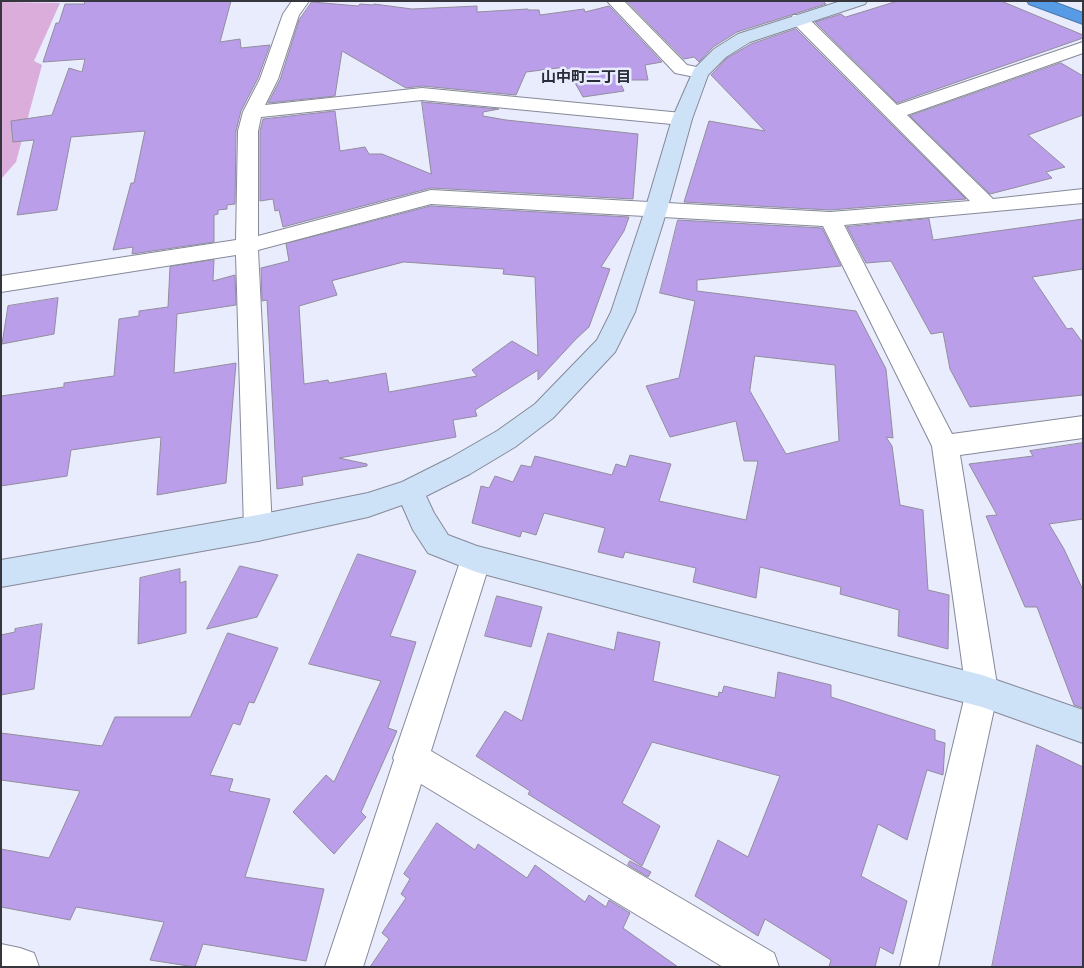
<!DOCTYPE html>
<html>
<head>
<meta charset="utf-8">
<style>
  body { margin:0 }
  #map { position:relative; width:1084px; height:968px; overflow:hidden; background:#e8ecfd; font-family:"Source Serif 4",serif }
  canvas { display:block }
  .frame { position:absolute; inset:0; border:2px solid #36373e; pointer-events:none }
</style>
</head>
<body>
<div id="map">
<canvas width="1084" height="968"></canvas>
<div class="frame"></div>
</div>
<script>
const context = document.querySelector('canvas').getContext('2d');
context.lineJoin = 'round';
function paint(path, color) {
  context.fillStyle = color;
  context.fill(path, 'evenodd');
}
function strokePath(path, color, width, dash) {
  context.strokeStyle = color;
  context.lineWidth = width;
  context.lineCap = dash ? 'butt' : 'round';
  context.setLineDash(dash || []);
  context.stroke(path);
}
function drawText(font, color, halo, rows, align = 'center') {
  context.font = font + ' "Source Serif 4","Noto Sans JP",serif';
  context.lineWidth = 5;
  context.setLineDash([]);
  context.textBaseline = 'middle';
  context.strokeStyle = halo;
  context.fillStyle = color;
  for (const [text, x, y, turn = 0] of rows) {
    context.save();
    context.translate(x, y);
    context.rotate((+turn || 0) * Math.PI / 180);
    context.textAlign = isNaN(turn) ? turn : align;
    if (halo) context.strokeText(text, 0, 0);
    context.fillText(text, 0, 0);
    context.restore();
  }
}
paint(new Path2D(`
  M 1,2 L 60,3 L 34,61 L 42,65 L 16,162 L 1,179 Z`), '#daaddb');
const building = new Path2D(`
  M 85,1 L 231,1 L 220,42 L 240,39 L 241,48 L 270,45 L 258,78 L 241,111 L 236,131 L 235,204 L 227,205 L 227,209 L 218,210 L 218,214 L 214,215 L 214,242 L 132,254 L 133,247 L 113,250 L 131,183 L 134,183 L 145,131 L 71,137 L 57,210 L 17,215 L 34,140 L 13,142 L 11,121 L 52,115 L 69,68 L 82,72 L 85,59 L 43,62 L 56,23 L 59,23 L 65,4 L 84,4 Z
  M 627,1 L 823,1 L 826,4 L 737,32 L 713,47 L 699,62 L 694,57 L 684,59 Z
  M 898,1 L 1001,1 L 1083,35 L 1083,38 L 897,103 L 815,22 L 841,14 L 845,17 Z
  M 312,2 L 358,6 L 360,4 L 373,5 L 374,4 L 412,9 L 477,6 L 477,12 L 528,9 L 528,10 L 539,10 L 540,15 L 584,9 L 585,12 L 609,6 L 662,62 L 645,65 L 648,80 L 619,80 L 624,91 L 583,97 L 566,67 L 526,72 L 516,95 L 422,86 L 406,88 L 342,51 L 335,96 L 268,103 L 280,80 L 299,20 Z
  M 796,29 L 966,199 L 830,210 L 684,202 L 709,121 L 765,131 L 711,75 L 727,58 L 751,44 Z
  M 1061,63 L 1083,76 L 1083,115 L 1028,135 L 1065,167 L 1046,172 L 1052,178 L 990,194 L 910,116 Z
  M 422,102 L 499,109 L 483,112 L 483,116 L 506,120 L 638,134 L 633,199 L 431,188 L 283,227 L 279,210 L 275,211 L 273,199 L 260,201 L 260,131 L 263,119 L 335,111 L 340,151 L 365,147 L 369,154 L 382,154 L 431,174 Z
  M 431,206 L 629,217 L 624,231 L 601,267 L 610,269 L 589,327 L 576,339 L 538,380 L 538,370 L 475,410 L 477,416 L 453,420 L 456,437 L 339,458 L 367,464 L 367,466 L 302,477 L 303,485 L 277,489 L 267,300 L 262,301 L 261,268 L 289,261 L 286,244 ZM 404,262 L 504,269 L 503,274 L 535,277 L 538,356 L 512,341 L 472,370 L 477,376 L 389,392 L 386,373 L 329,383 L 328,380 L 304,384 L 299,306 L 337,295 L 332,281 Z
  M 929,219 L 933,240 L 1083,219 L 1083,269 L 1032,277 L 1067,329 L 1072,328 L 1083,343 L 1083,395 L 970,407 L 950,369 L 943,332 L 931,334 L 891,261 L 866,263 L 847,227 Z
  M 678,220 L 822,228 L 841,266 L 697,280 L 697,291 L 856,311 L 886,369 L 893,438 L 886,437 L 892,446 L 900,505 L 923,510 L 928,590 L 949,595 L 948,649 L 898,636 L 899,610 L 840,594 L 841,587 L 760,567 L 756,598 L 693,582 L 696,568 L 625,552 L 623,558 L 598,552 L 605,528 L 544,513 L 536,535 L 522,531 L 520,537 L 472,523 L 481,486 L 489,488 L 495,476 L 513,482 L 521,465 L 531,467 L 535,456 L 612,475 L 616,464 L 626,467 L 630,455 L 671,464 L 659,501 L 746,520 L 758,461 L 744,461 L 736,421 L 670,437 L 646,386 L 679,378 L 695,301 L 660,293 ZM 755,356 L 835,365 L 839,441 L 786,454 L 750,391 Z
  M 214,260 L 213,281 L 235,275 L 236,305 L 177,314 L 174,373 L 236,363 L 226,483 L 157,495 L 161,437 L 71,450 L 67,476 L 1,486 L 1,396 L 64,387 L 64,383 L 114,376 L 119,319 L 139,316 L 139,311 L 168,307 L 170,267 Z
  M 58,298 L 54,334 L 2,344 L 8,306 Z
  M 1083,443 L 1083,519 L 1049,524 L 1064,549 L 1083,590 L 1083,708 L 1074,705 L 1037,607 L 1025,607 L 986,516 L 997,515 L 969,464 L 1033,456 L 1030,451 Z
  M 358,554 L 416,571 L 390,636 L 416,642 L 388,728 L 397,731 L 361,812 L 366,817 L 334,854 L 293,812 L 326,775 L 334,782 L 381,681 L 309,664 Z
  M 240,566 L 278,575 L 257,617 L 207,629 Z
  M 180,569 L 180,583 L 186,581 L 186,633 L 138,644 L 140,578 Z
  M 497,596 L 542,607 L 531,647 L 485,636 Z
  M 42,624 L 34,689 L 1,695 L 1,635 L 15,632 L 15,629 Z
  M 618,632 L 660,642 L 653,681 L 718,697 L 719,692 L 722,693 L 724,686 L 775,698 L 778,672 L 831,685 L 831,697 L 935,730 L 935,740 L 945,743 L 943,775 L 927,770 L 907,840 L 878,824 L 861,876 L 907,901 L 893,954 L 880,947 L 875,967 L 829,967 L 831,960 L 765,919 L 758,936 L 695,896 L 718,840 L 748,857 L 780,776 L 652,742 L 622,803 L 660,826 L 642,866 L 528,794 L 530,791 L 476,756 L 505,711 L 522,721 L 548,633 L 614,650 Z
  M 228,633 L 278,648 L 254,703 L 249,702 L 240,725 L 233,723 L 210,775 L 233,779 L 229,791 L 270,799 L 245,877 L 324,889 L 306,961 L 203,944 L 195,967 L 150,960 L 164,922 L 76,907 L 70,920 L 1,907 L 1,849 L 49,858 L 80,791 L 1,780 L 1,733 L 102,746 L 115,717 L 190,717 Z
  M 1037,745 L 1083,767 L 1083,967 L 992,967 Z
  M 437,823 L 475,850 L 478,844 L 527,878 L 535,865 L 585,902 L 589,895 L 606,907 L 609,900 L 630,913 L 623,928 L 678,967 L 370,967 L 389,939 L 382,933 L 406,898 L 401,894 L 410,879 L 404,874 Z
  M 630,861 L 651,872 L 648,877 L 628,865 Z`);
paint(building, '#ba9eea');
strokePath(building, '#928d9c', 1);
const street = new Path2D(`
  M 292,1 L 309,1 L 299,15 L 278,79 L 265,105 L 422,88 L 682,113 L 689,115 L 692,119 L 689,123 L 682,125 L 422,100 L 261,117 L 258,131 L 258,236 L 431,190 L 830,212 L 970,201 L 793,23 L 791,19 L 793,15 L 805,15 L 897,105 L 1083,42 L 1083,53 L 907,115 L 993,199 L 1083,189 L 1083,203 L 844,225 L 952,434 L 1083,416 L 1083,438 L 960,455 L 998,691 L 938,967 L 900,967 L 966,691 L 932,446 L 823,226 L 431,204 L 258,250 L 272,528 L 268,537 L 258,541 L 248,537 L 244,528 L 236,255 L 1,292 L 1,276 L 236,240 L 238,131 L 243,112 L 260,79 L 283,14 Z
  M 607,1 L 624,1 L 687,65 L 706,69 L 709,73 L 706,77 L 700,78 L 675,73 Z
  M 476,546 L 486,550 L 491,559 L 431,751 L 774,953 L 779,967 L 723,967 L 421,784 L 363,967 L 325,967 L 394,760 L 393,758 L 461,559 L 466,550 Z
  M 1,944 L 20,948 L 34,953 L 39,967 L 1,967 Z`);
const secondary = new Path2D(`
  M 841,1 L 867,1 L 865,4 L 750,42 L 726,57 L 708,75 L 692,119 L 667,210 L 635,312 L 615,352 L 553,418 L 515,447 L 470,474 L 426,496 L 434,513 L 448,535 L 477,546 L 982,675 L 1083,710 L 1083,743 L 982,707 L 476,572 L 428,553 L 413,530 L 402,505 L 368,517 L 258,541 L 1,587 L 1,560 L 258,515 L 368,493 L 402,482 L 450,458 L 497,431 L 535,404 L 597,340 L 611,312 L 645,210 L 672,119 L 694,69 L 714,49 L 738,34 Z`);
const highway = new Path2D(`
  M 1027,1 L 1051,1 L 1083,13 L 1083,24 L 1029,4 Z`);
strokePath(street, '#868999', 2);
strokePath(secondary, '#868999', 2);
strokePath(highway, '#4b77ab', 2);
paint(street, '#fff');
paint(secondary, '#cde1f7');
paint(highway, '#579ae5');
drawText('bold 15px', '#292c39', '#e8ecfd', [
  ["山中町二丁目",586,78]
]);
</script>
</body>
</html>
